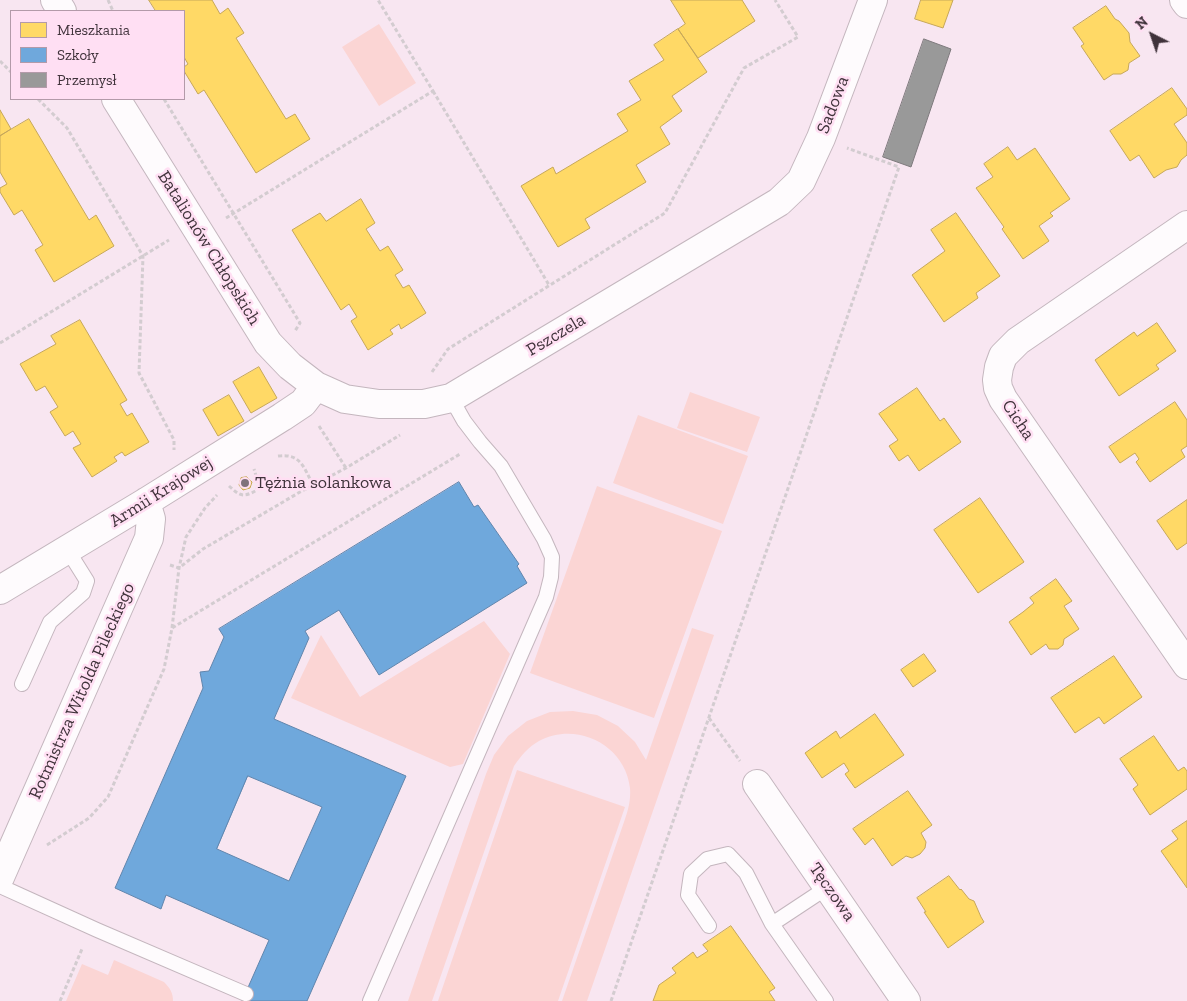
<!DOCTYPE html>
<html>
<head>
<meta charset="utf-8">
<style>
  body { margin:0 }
  #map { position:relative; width:1187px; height:1001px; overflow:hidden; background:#f8e6f1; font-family:"Zilla Slab",serif }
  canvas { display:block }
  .legend { position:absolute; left:10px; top:10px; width:175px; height:90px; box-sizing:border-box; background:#ffdff3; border:1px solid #b39aa9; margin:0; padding:6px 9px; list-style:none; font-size:15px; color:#40333b }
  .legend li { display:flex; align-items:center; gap:10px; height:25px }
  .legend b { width:25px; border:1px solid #b39aa9 }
  .north { position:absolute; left:1127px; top:10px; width:50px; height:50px; -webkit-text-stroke:4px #ffdff3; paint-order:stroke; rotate:319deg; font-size:14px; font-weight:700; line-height:20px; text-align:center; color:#40333b }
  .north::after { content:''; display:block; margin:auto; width:18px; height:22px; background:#40333b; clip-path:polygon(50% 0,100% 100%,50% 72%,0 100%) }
</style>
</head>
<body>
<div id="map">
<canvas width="1187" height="1001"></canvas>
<ul class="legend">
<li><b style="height:14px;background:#ffd966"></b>Mieszkania</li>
<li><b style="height:14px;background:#6fa8dc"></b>Szkoły</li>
<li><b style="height:14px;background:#999"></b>Przemysł</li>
</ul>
<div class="north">N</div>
</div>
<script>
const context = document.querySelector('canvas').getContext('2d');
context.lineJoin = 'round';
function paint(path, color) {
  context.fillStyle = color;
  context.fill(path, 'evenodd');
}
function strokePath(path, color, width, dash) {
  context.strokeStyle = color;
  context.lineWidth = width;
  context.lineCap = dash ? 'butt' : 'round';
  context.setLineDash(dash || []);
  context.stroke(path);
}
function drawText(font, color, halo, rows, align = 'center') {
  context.font = font + ' "Zilla Slab",serif';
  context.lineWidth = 5;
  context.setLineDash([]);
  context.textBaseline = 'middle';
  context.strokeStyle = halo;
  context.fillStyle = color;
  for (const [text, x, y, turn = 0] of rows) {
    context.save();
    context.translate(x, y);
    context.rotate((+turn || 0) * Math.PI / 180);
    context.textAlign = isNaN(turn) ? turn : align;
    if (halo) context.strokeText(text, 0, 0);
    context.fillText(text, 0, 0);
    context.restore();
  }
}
paint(new Path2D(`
  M 379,24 L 416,83 L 379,106 L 342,47 Z
  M 690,392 L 760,417 L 747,452 L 677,428 Z
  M 638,415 L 748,456 L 723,524 L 613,483 Z
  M 597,486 L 722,531 L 654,718 L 530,673 Z
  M 484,621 L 510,654 L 463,764 L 450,767 L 291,698 L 321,635 L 360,697 Z
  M 692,628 L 714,635 L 587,1001 L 562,1001 L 624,822 C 628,811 631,800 630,788 C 625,745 577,721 539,741 C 528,747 521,756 514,766 L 432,1001 L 408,1001 L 486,774 L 494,755 L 508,736 L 527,721 L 550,712 L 573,711 L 597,715 L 618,726 L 635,742 L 646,760 Z
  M 517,770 L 625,807 L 558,1001 L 438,1001 Z
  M 114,960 L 164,982 C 170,988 173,993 173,1001 L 66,1001 L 82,964 L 108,975 Z`), '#fbd5d4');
const homes = new Path2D(`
  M 149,0 L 212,0 L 220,14 L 228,8 L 244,33 L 236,38 L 286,119 L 295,114 L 310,139 L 256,173 L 204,90 L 198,94 L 184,71 L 184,67 L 188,64 L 184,57 L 184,11 L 156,11 Z
  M 671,0 L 742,0 L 755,21 L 698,58 L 678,29 L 685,24 Z
  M 921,0 L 953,0 L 943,28 L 915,19 Z
  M 1106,6 L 1115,19 L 1119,21 L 1129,33 L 1130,42 L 1140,56 L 1129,63 L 1128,70 L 1121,74 L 1113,74 L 1104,80 L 1081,46 L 1084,44 L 1073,28 Z
  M 678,29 L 707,72 L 672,96 L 682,111 L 660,127 L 670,144 L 636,165 L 646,182 L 585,219 L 590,228 L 558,247 L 521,186 L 553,167 L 556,174 L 628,131 L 617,114 L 641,100 L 629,81 L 664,60 L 654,45 Z
  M 1172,88 L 1187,109 L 1187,115 L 1174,124 L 1187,143 L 1187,155 L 1181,160 L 1177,167 L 1166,170 L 1154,178 L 1139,155 L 1130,161 L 1110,131 Z
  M 0,110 L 11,129 L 0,136 Z
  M 29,119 L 89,220 L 96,215 L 114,246 L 54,282 L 35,250 L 43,245 L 22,210 L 14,215 L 0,192 L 0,188 L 7,184 L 0,172 L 0,136 Z
  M 1008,147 L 1017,160 L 1035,148 L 1070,199 L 1050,213 L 1053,216 L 1039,226 L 1049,241 L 1023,259 L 1002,229 L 1004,227 L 976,188 L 993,177 L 984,164 Z
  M 361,199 L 375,223 L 366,229 L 380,251 L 388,246 L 403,270 L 395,275 L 403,288 L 409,285 L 426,313 L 401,329 L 399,324 L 390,330 L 393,334 L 368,350 L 351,321 L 357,317 L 349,304 L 341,310 L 292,230 L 320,213 L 326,221 Z
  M 956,213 L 1000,276 L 976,293 L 978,298 L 944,322 L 912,275 L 945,251 L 931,230 Z
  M 80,320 L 127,400 L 120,404 L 127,416 L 132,413 L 149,442 L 125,456 L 122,452 L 114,457 L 117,461 L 92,477 L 73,448 L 81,444 L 73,431 L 65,436 L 50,412 L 58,407 L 45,386 L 36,391 L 20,364 L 56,344 L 51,336 Z
  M 1157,323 L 1176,351 L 1156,365 L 1159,369 L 1119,396 L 1095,360 L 1134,332 L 1137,336 Z
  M 259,367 L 277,398 L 251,413 L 233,382 Z
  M 917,388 L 940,421 L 944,418 L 961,442 L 919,471 L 908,455 L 899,461 L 889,446 L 898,440 L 879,414 Z
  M 229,395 L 244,421 L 218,436 L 203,410 Z
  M 1175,402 L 1187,420 L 1187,446 L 1181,450 L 1185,457 L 1150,482 L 1136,462 L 1139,459 L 1135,453 L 1120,463 L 1109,447 Z
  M 247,477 L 252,482 L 250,488 L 243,490 L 239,485 L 241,478 Z
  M 980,498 L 1024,562 L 978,593 L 934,530 Z
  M 1187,500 L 1187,543 L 1177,550 L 1157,521 Z
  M 1056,579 L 1072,601 L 1064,606 L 1079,629 L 1064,639 L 1063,645 L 1058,649 L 1049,649 L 1046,644 L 1031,655 L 1009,622 L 1023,612 L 1034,603 L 1030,598 Z
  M 924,654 L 936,671 L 913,687 L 901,670 Z
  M 1114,656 L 1142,697 L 1104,724 L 1099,717 L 1075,733 L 1051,698 Z
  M 875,714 L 904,755 L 855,788 L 845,774 L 849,771 L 844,763 L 822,778 L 805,753 L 836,731 L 840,738 Z
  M 1154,736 L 1178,771 L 1184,767 L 1187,771 L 1187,789 L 1150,815 L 1133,789 L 1138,785 L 1120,759 Z
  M 908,791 L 932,825 L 921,833 L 926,842 L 925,848 L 920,854 L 912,858 L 906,856 L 892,866 L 873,838 L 865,845 L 853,829 Z
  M 1187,821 L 1187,888 L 1161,851 L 1178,839 L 1172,831 Z
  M 949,876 L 960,890 L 961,889 L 969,899 L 974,901 L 981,917 L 984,922 L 948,948 L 924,912 L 926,912 L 917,898 Z
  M 731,926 L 775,988 L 769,992 L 775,1001 L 653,1001 L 659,985 L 676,973 L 672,968 L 693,952 L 697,958 L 708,951 L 703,945 Z`);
paint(homes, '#ffd966');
strokePath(homes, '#c6a759', 1);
const schools = new Path2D(`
  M 459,482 L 474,507 L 478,505 L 519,564 L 517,566 L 527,583 L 379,675 L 339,610 L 305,631 L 309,638 L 274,719 L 406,776 L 307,1001 L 242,1001 L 269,940 L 166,895 L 161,909 L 115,888 L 203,688 L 200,672 L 209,671 L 224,637 L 219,629 ZM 248,776 L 322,807 L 289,881 L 217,849 Z`);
paint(schools, '#6fa8dc');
strokePath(schools, '#6185ac', 1);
const industry = new Path2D(`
  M 924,39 L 951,49 L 911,167 L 883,157 Z`);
paint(industry, '#999');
strokePath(industry, '#7e7a7d', 1);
const service = new Path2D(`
  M 22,684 L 50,622 L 83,593 L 87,581 L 67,549
  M 0,886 L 97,930 L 246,994
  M 709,926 L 688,895 L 691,874 L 707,859 L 728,854 L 746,873 L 772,924
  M 370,1001 L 546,597 L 551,577 L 552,557 L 544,539 L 501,466 L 480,442 L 464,421 L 451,398
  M 826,1001 L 772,924 L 828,887`);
const minor = new Path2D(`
  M 55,0 L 62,11
  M 1184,0 L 1187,4
  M 116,99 L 268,343 L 290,366 L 316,386 L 345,399 L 379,404 L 424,404 L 451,398 L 779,202 L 801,181 L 821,138 L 873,0
  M 1187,225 L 1018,341 L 1003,356 L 999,367 L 997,380 L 998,388 L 1003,399 L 1187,665
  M 0,590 L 146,502 L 282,417 L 303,403 L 316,386
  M 757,784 L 906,1001
  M 0,877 L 149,538 L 151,519 L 146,502`);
strokePath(service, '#c4b6be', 16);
strokePath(minor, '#c4b6be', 30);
strokePath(new Path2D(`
  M 108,0 L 113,11
  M 0,61 L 11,72
  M 433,91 L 549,285
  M 38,99 L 67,128 L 143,256 L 139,373 L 174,440 L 174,450
  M 164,99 L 300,323 L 295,331
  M 226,218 L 433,91 L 378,0
  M 0,343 L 169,240
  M 432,372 L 448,349 L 665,213 L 744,68 L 798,37 L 775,0
  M 319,426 L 346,468
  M 278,456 C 301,453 304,468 313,485
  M 229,486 C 240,496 243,498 257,490 L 258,482 L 254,469
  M 170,565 L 179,568 L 203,549 L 300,492 L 346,468 L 400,435
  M 172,628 L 179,568 L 186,537 L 205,508 L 217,495
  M 709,718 L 740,761
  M 47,845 L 89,818 L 108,797 L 164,669 L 172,628 L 460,454
  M 60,1001 L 82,949
  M 611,1001 L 899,167 L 847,148`), '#d3ccd0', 3, [4, 2.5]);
strokePath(service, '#fefbfd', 14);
strokePath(minor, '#fefbfd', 28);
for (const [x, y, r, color] of [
  [245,483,5,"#80727b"]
]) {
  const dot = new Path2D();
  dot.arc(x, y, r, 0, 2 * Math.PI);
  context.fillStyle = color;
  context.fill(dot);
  strokePath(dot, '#ffdff3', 2);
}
drawText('18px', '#40333b', '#ffdff3', [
  ["Sadowa",833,105,-69],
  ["Batalionów Chłopskich",209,248,58],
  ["Pszczela",556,335,-31],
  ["Cicha",1018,420,56],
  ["Armii Krajowej",161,492,-32],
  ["Rotmistrza Witolda Pileckiego",82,691,-66],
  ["Tęczowa",832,892,55]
]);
drawText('18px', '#40333b', '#ffdff3', [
  ["Tężnia solankowa",255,483]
], 'left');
</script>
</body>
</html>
